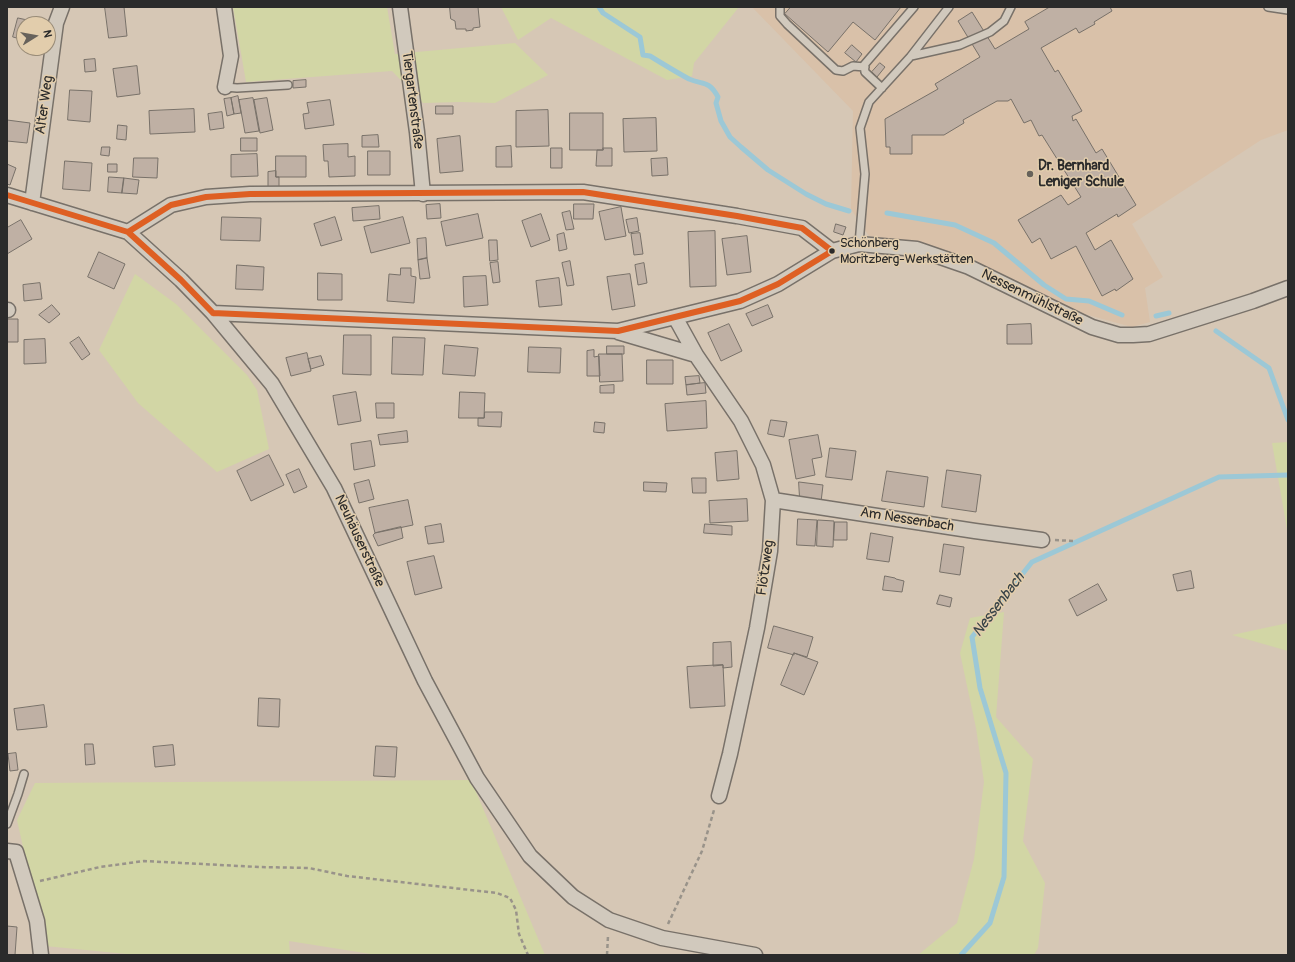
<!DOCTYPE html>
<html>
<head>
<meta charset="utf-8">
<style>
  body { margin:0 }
  #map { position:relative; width:1295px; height:962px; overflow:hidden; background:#d6c7b5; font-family:Pangolin,sans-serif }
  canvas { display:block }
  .frame { position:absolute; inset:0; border:8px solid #2b2b2b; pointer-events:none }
  .north { position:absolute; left:16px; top:16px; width:40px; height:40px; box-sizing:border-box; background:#e2cdac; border:1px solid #998c78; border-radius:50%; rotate:79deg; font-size:11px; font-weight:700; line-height:16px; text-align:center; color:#2b2b2b }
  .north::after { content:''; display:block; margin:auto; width:14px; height:18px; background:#67625b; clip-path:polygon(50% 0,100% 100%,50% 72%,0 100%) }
</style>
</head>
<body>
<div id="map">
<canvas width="1295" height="962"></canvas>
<div class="frame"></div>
<div class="north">N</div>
</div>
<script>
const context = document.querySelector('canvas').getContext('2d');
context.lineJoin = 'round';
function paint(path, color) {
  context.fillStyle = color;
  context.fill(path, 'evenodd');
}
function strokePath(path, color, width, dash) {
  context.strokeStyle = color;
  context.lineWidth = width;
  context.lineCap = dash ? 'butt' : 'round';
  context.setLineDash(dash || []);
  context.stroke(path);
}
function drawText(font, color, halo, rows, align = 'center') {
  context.font = font + ' Pangolin,sans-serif';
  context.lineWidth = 3;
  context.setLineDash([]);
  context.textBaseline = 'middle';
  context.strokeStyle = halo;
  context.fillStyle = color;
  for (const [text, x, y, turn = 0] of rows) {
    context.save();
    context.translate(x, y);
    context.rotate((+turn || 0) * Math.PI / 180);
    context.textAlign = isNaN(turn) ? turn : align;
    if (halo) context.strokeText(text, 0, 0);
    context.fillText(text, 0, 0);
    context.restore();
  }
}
paint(new Path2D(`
  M 752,7 L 1288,7 L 1288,130 L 1261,140 L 1132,224 L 1163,277 L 1145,288 L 1150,322 L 1132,327 L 1077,312 L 998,272 L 940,250 L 915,242 L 869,236 L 851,209 L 853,111 Z`), '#d9c1a9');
paint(new Path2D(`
  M 233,7 L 387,7 L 395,54 L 515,43 L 548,75 L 495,103 L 460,102 L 423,103 L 392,71 L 246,82 Z
  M 501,7 L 739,7 L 694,63 L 692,76 L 667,80 L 551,18 L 518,40 Z
  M 135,274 L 176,304 L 247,375 L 257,390 L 269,449 L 217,472 L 138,403 L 99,350 Z
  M 1288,442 L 1288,535 L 1272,443 Z
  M 1004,612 L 996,717 L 1033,759 L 1023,841 L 1045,883 L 1038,948 L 1034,955 L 918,955 L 957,923 L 974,859 L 984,782 L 976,728 L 960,653 L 970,618 Z
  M 1288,623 L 1288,651 L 1232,635 Z
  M 471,780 L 545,955 L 377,955 L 289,941 L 290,955 L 137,955 L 45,946 L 17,820 L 35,783 Z`), '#d2d6a5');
strokePath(new Path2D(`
  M 599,7 L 603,13 L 640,37 L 643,55 L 650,56 C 663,64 676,72 689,79 C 703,85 709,80 718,97 L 716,103 L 721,121 L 730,137 L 741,147 L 768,170 L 806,194 L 826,204 L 849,211
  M 887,213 L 955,225 L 994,243 L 1044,285 L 1066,299 L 1089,301 L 1122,315
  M 1156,316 L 1169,313
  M 1216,331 L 1269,368 L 1288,420
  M 961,955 L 990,923 L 1004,877 L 1006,773 L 980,688 L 972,637 L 1032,562 L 1219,477 L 1288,475`), '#9cc8d6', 5);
const building = new Path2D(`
  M 105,7 L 124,7 L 127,36 L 109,38 Z
  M 450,7 L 478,7 L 480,27 L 473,28 L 473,30 L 466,31 L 466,29 L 456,29 L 455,21 L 451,19 Z
  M 791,7 L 901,7 L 875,40 L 853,22 L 828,52 L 785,14 Z
  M 1050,7 L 1110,7 L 1112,11 L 1094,22 L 1095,24 L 1079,33 L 1076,28 L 1041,48 L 1055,72 L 1058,70 L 1082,111 L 1072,116 L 1073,121 L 1076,119 L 1096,153 L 1102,149 L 1136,205 L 1118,217 L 1117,214 L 1086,233 L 1095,250 L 1111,240 L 1133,279 L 1116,291 L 1115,289 L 1102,296 L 1076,246 L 1051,259 L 1040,238 L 1032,243 L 1018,220 L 1061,195 L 1068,205 L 1081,197 L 1042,135 L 1039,136 L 1031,120 L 1024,123 L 1011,99 L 1008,101 L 997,101 L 963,120 L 964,123 L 944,135 L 912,135 L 912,154 L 890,154 L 890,147 L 886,147 L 885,119 L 938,89 L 935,84 L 980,57 L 958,21 L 972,12 L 995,49 L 1029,29 L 1025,22 Z
  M 18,18 L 41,23 L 41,24 L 24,24 L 24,40 L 13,37 Z
  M 852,45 L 862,54 L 856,62 L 845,53 Z
  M 95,59 L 96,71 L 85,72 L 84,60 Z
  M 880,63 L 885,67 L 877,77 L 872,72 Z
  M 137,66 L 140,94 L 117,97 L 113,69 Z
  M 306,80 L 306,87 L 293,88 L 293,81 Z
  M 70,90 L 92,91 L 90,122 L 68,120 Z
  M 238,96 L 241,113 L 234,114 L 231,98 Z
  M 231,98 L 234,114 L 227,116 L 224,99 Z
  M 253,98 L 259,131 L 245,133 L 239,100 Z
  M 267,98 L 273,130 L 260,133 L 254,100 Z
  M 330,100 L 334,125 L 305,129 L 303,114 L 309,113 L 307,103 Z
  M 436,106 L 453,106 L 453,114 L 436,114 Z
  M 194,109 L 195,132 L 150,134 L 149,111 Z
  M 548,110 L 549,146 L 516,147 L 516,111 Z
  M 222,112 L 224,128 L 210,130 L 208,114 Z
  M 570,113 L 603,113 L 603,150 L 570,150 Z
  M 656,118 L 657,151 L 624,152 L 623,119 Z
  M 7,120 L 30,123 L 27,143 L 7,141 Z
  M 118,125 L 127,126 L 126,140 L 117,139 Z
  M 378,135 L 379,147 L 362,147 L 362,136 Z
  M 460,136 L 463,171 L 440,173 L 437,139 Z
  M 241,138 L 257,138 L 257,151 L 241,151 Z
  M 348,144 L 348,157 L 355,156 L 355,176 L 329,177 L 328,161 L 324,161 L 323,145 Z
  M 511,146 L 512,167 L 496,167 L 496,147 Z
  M 102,147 L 110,147 L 109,156 L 101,155 Z
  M 551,148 L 562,148 L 562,168 L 551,168 Z
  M 603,148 L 612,148 L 612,166 L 596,166 L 597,150 L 603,150 Z
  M 368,151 L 390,151 L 390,175 L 368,175 Z
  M 257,154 L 258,176 L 231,177 L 231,155 Z
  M 276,156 L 306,156 L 306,177 L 276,177 Z
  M 134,158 L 158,158 L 157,178 L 133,177 Z
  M 667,158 L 668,175 L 652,176 L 651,159 Z
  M 65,161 L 92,163 L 90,191 L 63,189 Z
  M 7,164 L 16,168 L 10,185 L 7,184 Z
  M 108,164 L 117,164 L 117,172 L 108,172 Z
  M 276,171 L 276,177 L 279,177 L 279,188 L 268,188 L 268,172 Z
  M 109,177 L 124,178 L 122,193 L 108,192 Z
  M 124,178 L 139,180 L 137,194 L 122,193 Z
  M 440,204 L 441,218 L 427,219 L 426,205 Z
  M 574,204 L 594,204 L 593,219 L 574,219 Z
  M 379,206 L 380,219 L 353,221 L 352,208 Z
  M 621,207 L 626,236 L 605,240 L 599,212 Z
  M 570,211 L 574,229 L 566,230 L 562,213 Z
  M 478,214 L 483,238 L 446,246 L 441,222 Z
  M 541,214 L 550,240 L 531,247 L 522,221 Z
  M 222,217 L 261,218 L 260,241 L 221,240 Z
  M 335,217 L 342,240 L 321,246 L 314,224 Z
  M 403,217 L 410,243 L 371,253 L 364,227 Z
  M 637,218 L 639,231 L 629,233 L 626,220 Z
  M 21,220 L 32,239 L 7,254 L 7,228 Z
  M 836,224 L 846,227 L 843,235 L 834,232 Z
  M 715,231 L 716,286 L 690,287 L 688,232 Z
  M 564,233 L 567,249 L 559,251 L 557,235 Z
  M 640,233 L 643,254 L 634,255 L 631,234 Z
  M 747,236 L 751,272 L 727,275 L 722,239 Z
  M 426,238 L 427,258 L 418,260 L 417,239 Z
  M 489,240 L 497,240 L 498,260 L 490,261 Z
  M 99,252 L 125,264 L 114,289 L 88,277 Z
  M 427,258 L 430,278 L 420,279 L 418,260 Z
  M 570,261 L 574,285 L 567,286 L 562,263 Z
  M 498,262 L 500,282 L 493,283 L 490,263 Z
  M 644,263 L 647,283 L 638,285 L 635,265 Z
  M 237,265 L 264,267 L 263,290 L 236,289 Z
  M 401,268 L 411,268 L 411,276 L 416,277 L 414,303 L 387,301 L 389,274 L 400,275 Z
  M 318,273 L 342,274 L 342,300 L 318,300 Z
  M 630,274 L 635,306 L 612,310 L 607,277 Z
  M 486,276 L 488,305 L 464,307 L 463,277 Z
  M 559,278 L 562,305 L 539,307 L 536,281 Z
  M 40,283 L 42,299 L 24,301 L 23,285 Z
  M 52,305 L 60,314 L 49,323 L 39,315 Z
  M 768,305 L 773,317 L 752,326 L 746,314 Z
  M 7,319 L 18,319 L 18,342 L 7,342 Z
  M 729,324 L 742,351 L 721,361 L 708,333 Z
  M 1031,324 L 1032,344 L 1007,344 L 1007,325 Z
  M 344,335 L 371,335 L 371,375 L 343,374 Z
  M 79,337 L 90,354 L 82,360 L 70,343 Z
  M 393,337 L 425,338 L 423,375 L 392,374 Z
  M 45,339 L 46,363 L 24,364 L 24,340 Z
  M 445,345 L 478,348 L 475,376 L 443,374 Z
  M 607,346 L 624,346 L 624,354 L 607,354 Z
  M 529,347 L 561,348 L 560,373 L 528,372 Z
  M 594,350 L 594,357 L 599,356 L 600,376 L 587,376 L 587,351 Z
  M 307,353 L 311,371 L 291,376 L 286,358 Z
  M 599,354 L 622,354 L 623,381 L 600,382 Z
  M 321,356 L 324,365 L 311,369 L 308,359 Z
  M 647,360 L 673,360 L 673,384 L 647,384 Z
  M 699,376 L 700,383 L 686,385 L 685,377 Z
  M 705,383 L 706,393 L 687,395 L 686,385 Z
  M 614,385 L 614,393 L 600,393 L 600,386 Z
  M 356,392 L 361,421 L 338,425 L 333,396 Z
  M 460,392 L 485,393 L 484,418 L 459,418 Z
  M 706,401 L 707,428 L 667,431 L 665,404 Z
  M 376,403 L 394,403 L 394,418 L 377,418 Z
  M 485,412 L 502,412 L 501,427 L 478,426 L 478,418 L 484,418 Z
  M 771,420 L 787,422 L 784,437 L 768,434 Z
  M 595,422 L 605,423 L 604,433 L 594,432 Z
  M 407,431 L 408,442 L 380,445 L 378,435 Z
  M 818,435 L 822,457 L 812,459 L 815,475 L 796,479 L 789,440 Z
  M 371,441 L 375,466 L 354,470 L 351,444 Z
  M 830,448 L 856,451 L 852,480 L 826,477 Z
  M 737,451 L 739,479 L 717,481 L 715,453 Z
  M 269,455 L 284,485 L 251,501 L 237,471 Z
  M 299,469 L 307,487 L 294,493 L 286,475 Z
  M 947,470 L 981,475 L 976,512 L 942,507 Z
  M 887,471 L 928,477 L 924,507 L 882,501 Z
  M 692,478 L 706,478 L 706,493 L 693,493 Z
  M 369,480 L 374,499 L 359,503 L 354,484 Z
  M 644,482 L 667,483 L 666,492 L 644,491 Z
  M 799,482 L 823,485 L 821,502 L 800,499 Z
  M 747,499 L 748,521 L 710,523 L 709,501 Z
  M 408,500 L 413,525 L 375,533 L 369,508 Z
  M 798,519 L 817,520 L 815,546 L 797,545 Z
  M 818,520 L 834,521 L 833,547 L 817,546 Z
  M 835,522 L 847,522 L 847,540 L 834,540 Z
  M 441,524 L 444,542 L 428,544 L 425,527 Z
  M 705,524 L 732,526 L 732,535 L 704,533 Z
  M 401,527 L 403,538 L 378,546 L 373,535 L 375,533 Z
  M 871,533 L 893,537 L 889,562 L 867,559 Z
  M 944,544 L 964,547 L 960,575 L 940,572 Z
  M 434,556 L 442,588 L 415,595 L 407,562 Z
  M 1191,571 L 1194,588 L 1177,591 L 1173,575 Z
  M 885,576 L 895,578 L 896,579 L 904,581 L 902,592 L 883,590 Z
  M 1098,584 L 1107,600 L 1077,616 L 1069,600 Z
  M 940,595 L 952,598 L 950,607 L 937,604 Z
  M 774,626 L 813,637 L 807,657 L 794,653 L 794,655 L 768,648 Z
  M 731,642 L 732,667 L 723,668 L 723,665 L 713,666 L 713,643 Z
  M 794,653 L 818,662 L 804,695 L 781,685 Z
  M 723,665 L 725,706 L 690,708 L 687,667 Z
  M 259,698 L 280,699 L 279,727 L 258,726 Z
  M 44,705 L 47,727 L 17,730 L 14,709 Z
  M 85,744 L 93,744 L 95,764 L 86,765 Z
  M 173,745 L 175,765 L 155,767 L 153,747 Z
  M 376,746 L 397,747 L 395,777 L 374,776 Z
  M 16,753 L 18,770 L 10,771 L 8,754 Z
  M 7,926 L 17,927 L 15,955 L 7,955 Z`);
paint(building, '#bfb0a4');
strokePath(building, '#787169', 1);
const service = new Path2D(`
  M 780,7 L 780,16 L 787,24 L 836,70 L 843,71 L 853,66 L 865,67
  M 1268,7 L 1288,10
  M 911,56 L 949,7
  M 225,87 L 237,88 L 288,85
  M 882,88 L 865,72 L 864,65 L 914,7
  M 859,244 L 865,174 L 860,128 L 869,102 L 911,56 L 960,45 L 990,32 L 1004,21 L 1011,7
  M 7,824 L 18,794 L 24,774`);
const minor = new Path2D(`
  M 224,7 L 231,56 L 225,87
  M 400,7 L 417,132 L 423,194
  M 7,195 L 128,232 L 181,280 L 213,313 L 272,384 L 334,488 L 425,681 L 477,778 L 530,856 L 573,897 L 609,920 L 662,938 L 755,955
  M 32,203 L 56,23 L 62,7
  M 128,232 L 171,205 L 206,197 L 250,194 L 583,192 L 737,216 L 802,228 L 832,251
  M 7,310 L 8,310
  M 213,313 L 618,331 L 740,301 L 778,284 L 832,251 L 859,244 L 917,249 L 969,267 L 1092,327 L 1119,335 L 1133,335 L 1149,334 L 1253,301 L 1288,288
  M 675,317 L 696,355
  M 618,332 L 696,355 L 741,421 L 763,465 L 773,500 L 770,551 L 757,628 L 730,754 L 719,796
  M 773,500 L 975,531 L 1042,540
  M 7,851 L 16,852 L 37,921 L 41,955`);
strokePath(service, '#787169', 10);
strokePath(minor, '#787169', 17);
strokePath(new Path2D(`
  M 1055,540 L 1073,541
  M 40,881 L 100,867 L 144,861 L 259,867 L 309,868 L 347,876 L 497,893 L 510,898 L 516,910 L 519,934 L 528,955
  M 668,924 L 702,851 L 714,810
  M 607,955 L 608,936`), '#99938a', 2.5, [4, 3]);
strokePath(service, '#d1c9bd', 7);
strokePath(minor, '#d1c9bd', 14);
strokePath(new Path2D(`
  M 7,195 L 128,232 L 181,280 L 213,313
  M 128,232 L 171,205 L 206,197 L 250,194 L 583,192 L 737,216 L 802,228 L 832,251
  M 213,313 L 618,331 L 740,301 L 778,284 L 832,251`), '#de5f23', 6);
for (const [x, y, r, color] of [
  [1030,174,4,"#67625b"],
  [832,251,3.5,"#2b2b2b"]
]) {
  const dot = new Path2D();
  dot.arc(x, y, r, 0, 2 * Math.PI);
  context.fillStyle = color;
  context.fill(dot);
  strokePath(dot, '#e2cdac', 1.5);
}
drawText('13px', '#2b2b2b', '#e2cdac', [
  ["Schönberg",840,244],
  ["Moritzberg-Werkstätten",840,260]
], 'left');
drawText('14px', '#2b2b2b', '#e2cdac', [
  ["Tiergartenstraße",412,100,83],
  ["Alter Weg",45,105,-82],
  ["Nessenmühlstraße",1032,298,26],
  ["Am Nessenbach",907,520,9],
  ["Neuhäuserstraße",359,541,65],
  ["Flötzweg",766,568,-82]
]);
drawText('bold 14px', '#2b2b2b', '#e2cdac', [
  ["Dr. Bernhard",1038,166],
  ["Leniger Schule",1038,182]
], 'left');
drawText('italic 15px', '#384347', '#e2cdac', [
  ["Nessenbach",999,605,-53]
]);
</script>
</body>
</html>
